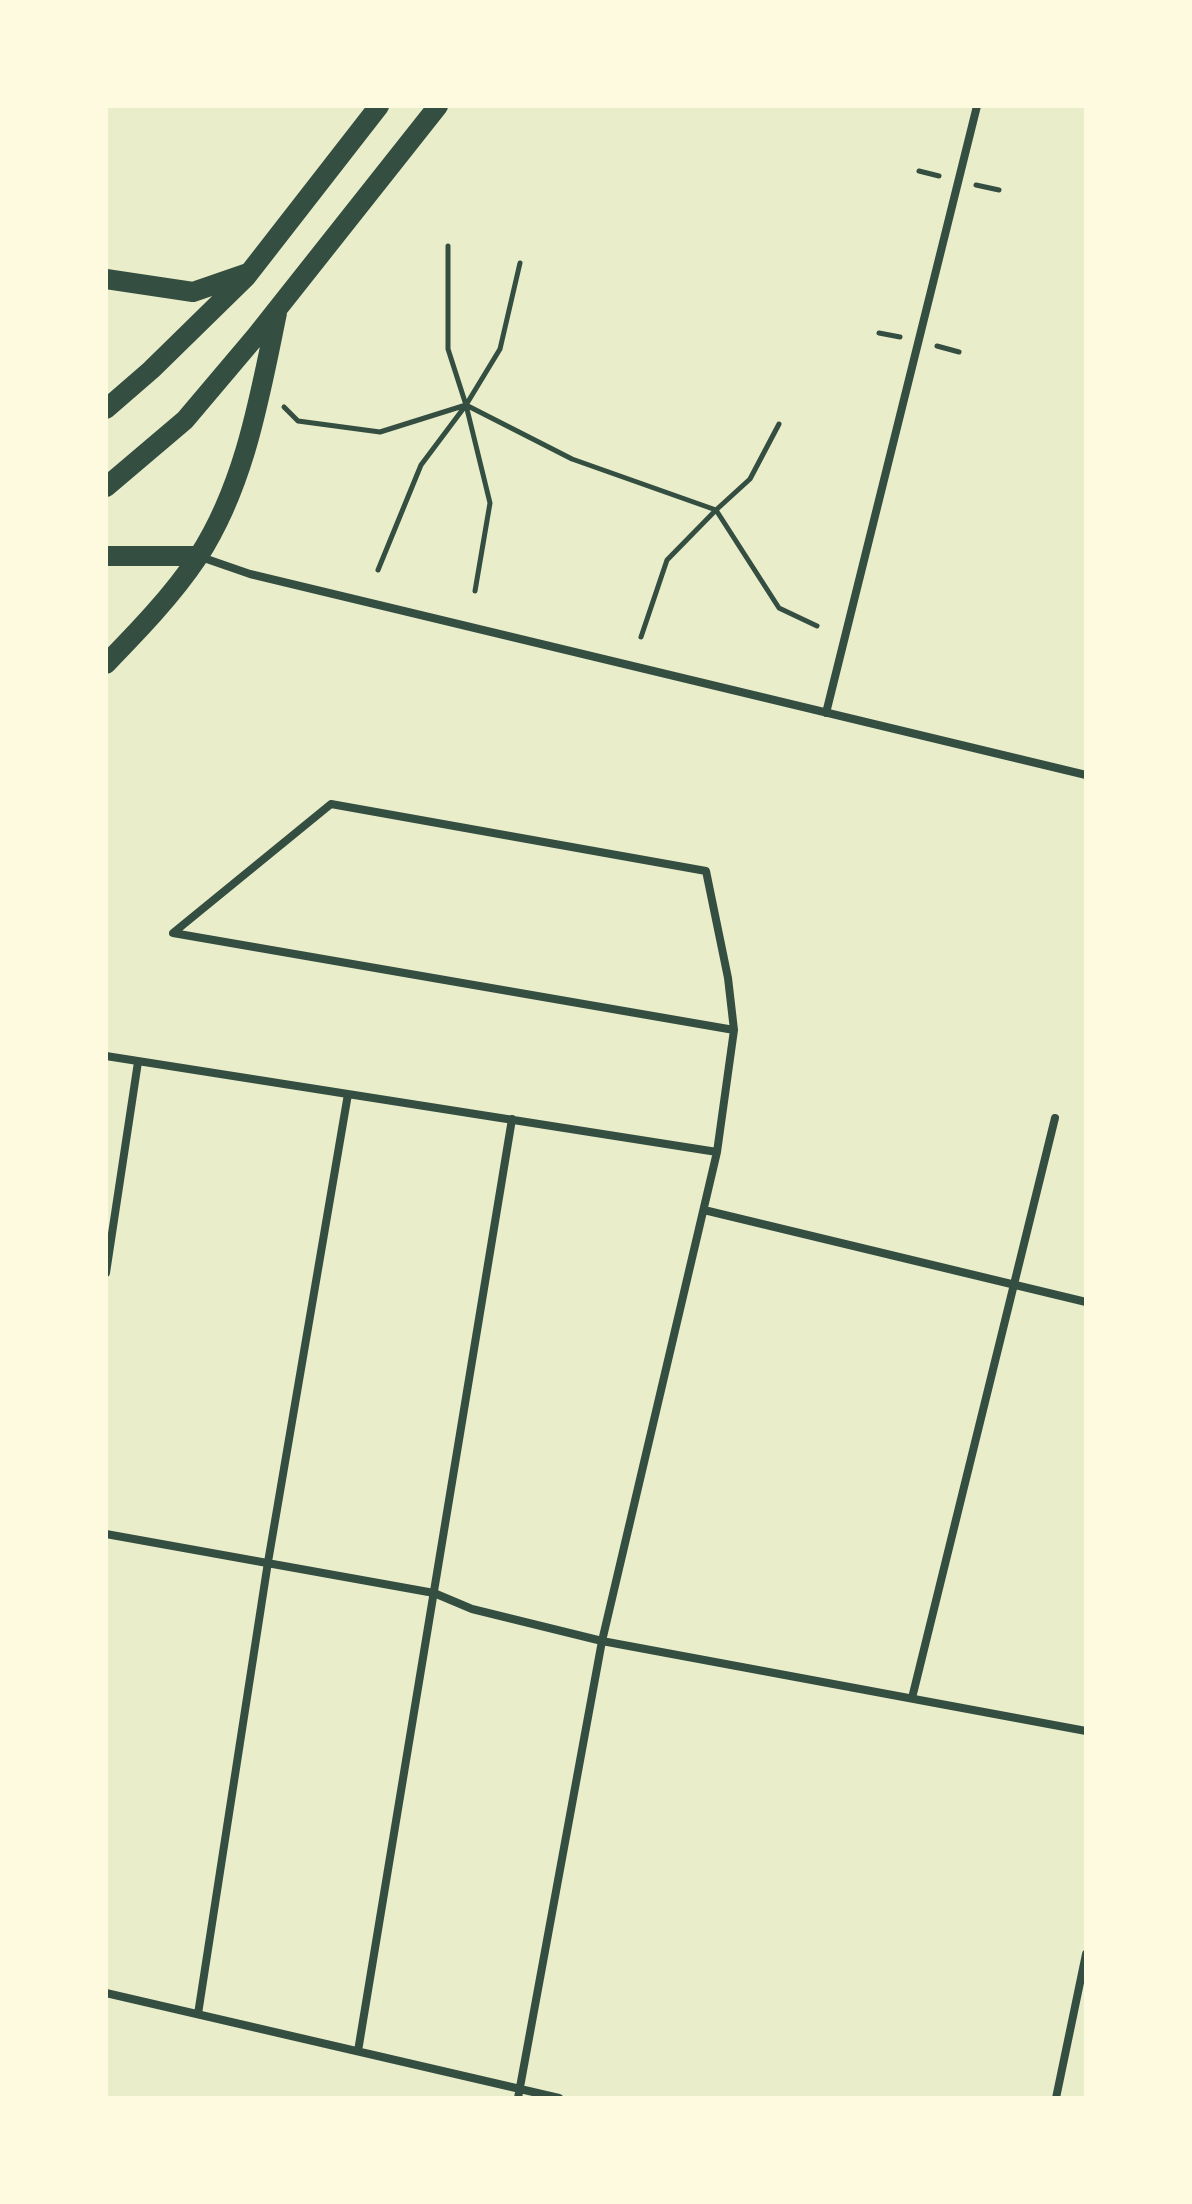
<!DOCTYPE html>
<html>
<head>
<meta charset="utf-8">
<style>
  body { margin:0 }
  #map { position:relative; width:1192px; height:2204px; overflow:hidden; background:#e9edc9; font-family:Spectral,serif }
  canvas { display:block }
  .frame { position:absolute; inset:0; border:108px solid #fefae0; pointer-events:none }
</style>
</head>
<body>
<div id="map">
<canvas width="1192" height="2204"></canvas>
<div class="frame"></div>
</div>
<script>
const context = document.querySelector('canvas').getContext('2d');
context.lineJoin = 'round';
function strokePath(path, color, width, dash) {
  context.strokeStyle = color;
  context.lineWidth = width;
  context.lineCap = dash ? 'butt' : 'round';
  context.setLineDash(dash || []);
  context.stroke(path);
}
strokePath(new Path2D(`
  M 919,171 L 939,176
  M 976,185 L 999,190
  M 879,333 L 900,337
  M 937,346 L 959,352
  M 284,407 L 298,421 L 380,432 L 466,405 L 572,459 L 716,510 L 667,560 L 641,637
  M 779,424 L 750,479 L 716,510 L 779,608 L 817,626
  M 378,570 L 421,465 L 466,405 L 448,349 L 448,246
  M 475,591 L 490,503 L 466,405 L 500,349 L 520,263`), '#344e41', 5);
strokePath(new Path2D(`
  M 198,556 L 250,574 L 1086,775
  M 826,713 L 977,106
  M 106,1056 L 717,1152 L 602,1641 L 518,2098
  M 717,1152 L 734,1030 L 173,933 L 331,804 L 706,871 L 728,978 L 734,1030
  M 704,1210 L 1086,1302
  M 106,1273 L 138,1062
  M 106,1534 L 434,1593 L 472,1609 L 602,1641 L 1086,1731
  M 912,1698 L 1055,1118
  M 106,1993 L 559,2098
  M 198,2014 L 268,1562 L 348,1094
  M 358,2051 L 512,1119
  M 1056,2098 L 1086,1954`), '#344e41', 8);
strokePath(new Path2D(`
  M 106,279 L 193,292 L 248,273
  M 106,409 L 151,370 L 246,277 L 379,106
  M 106,487 L 185,420 L 256,336 L 438,106
  M 106,556 L 198,556
  M 106,664 C 138,631 172,596 198,557 C 245,485 260,395 277,313`), '#344e41', 20);
</script>
</body>
</html>
